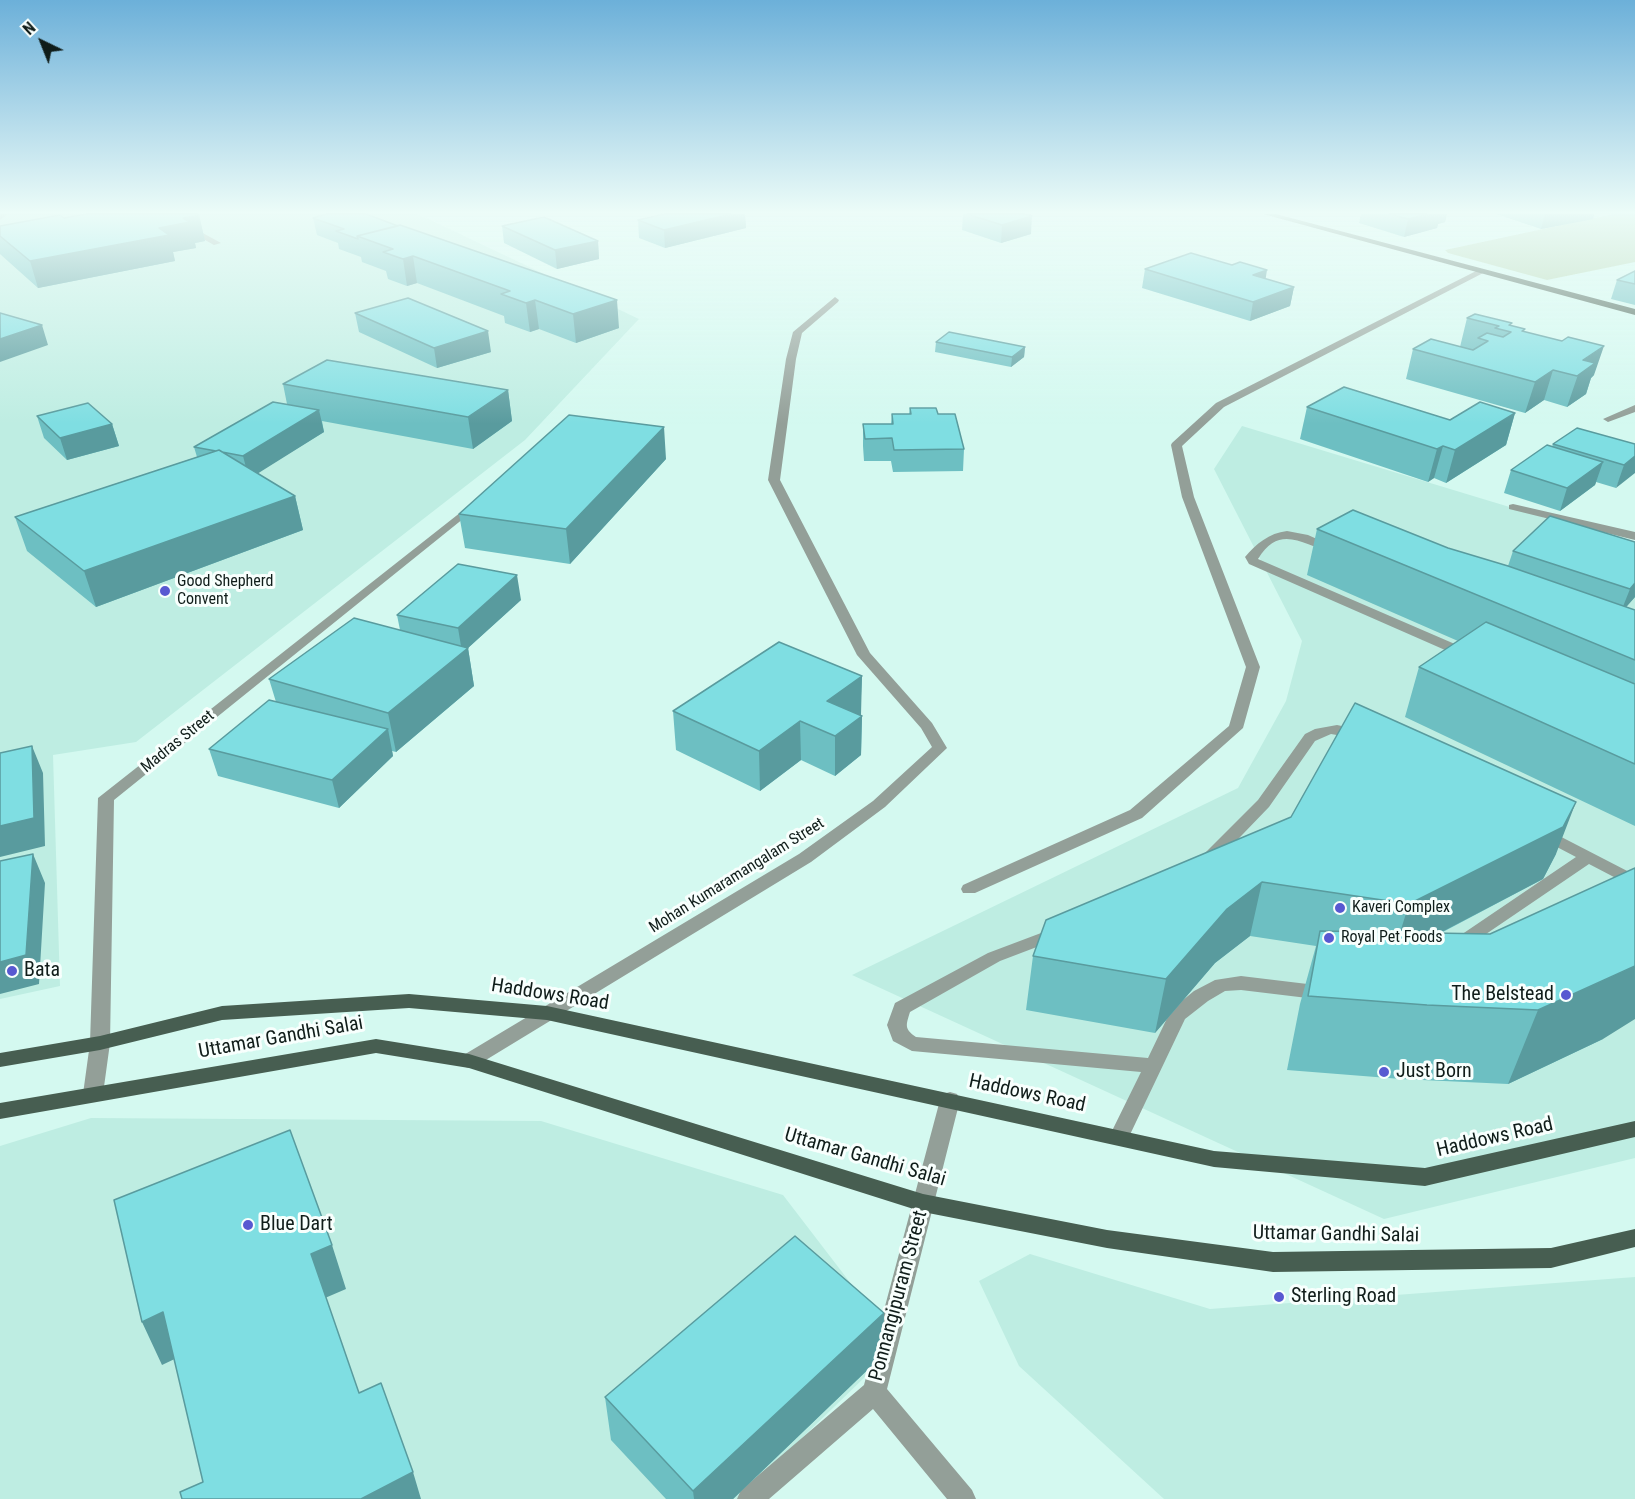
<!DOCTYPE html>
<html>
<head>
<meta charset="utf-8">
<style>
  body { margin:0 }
  #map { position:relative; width:1635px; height:1499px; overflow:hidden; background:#d4f9f0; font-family:"Roboto Condensed",sans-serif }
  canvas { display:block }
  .north { position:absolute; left:12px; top:12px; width:60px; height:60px; -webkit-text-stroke:4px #f8fffd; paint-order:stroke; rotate:317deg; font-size:16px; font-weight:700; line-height:24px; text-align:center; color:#101d1a }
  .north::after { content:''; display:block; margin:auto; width:21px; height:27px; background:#101d1a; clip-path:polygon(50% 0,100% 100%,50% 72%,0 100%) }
</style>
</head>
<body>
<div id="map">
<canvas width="1635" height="1499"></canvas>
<div class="north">N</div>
</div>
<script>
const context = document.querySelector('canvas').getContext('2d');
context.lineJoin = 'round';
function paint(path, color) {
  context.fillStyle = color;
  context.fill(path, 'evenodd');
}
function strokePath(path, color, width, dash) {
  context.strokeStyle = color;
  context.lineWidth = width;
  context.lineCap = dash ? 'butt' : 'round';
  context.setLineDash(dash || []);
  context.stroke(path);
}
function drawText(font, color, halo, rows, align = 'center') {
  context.font = font + ' "Roboto Condensed",sans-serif';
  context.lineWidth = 6;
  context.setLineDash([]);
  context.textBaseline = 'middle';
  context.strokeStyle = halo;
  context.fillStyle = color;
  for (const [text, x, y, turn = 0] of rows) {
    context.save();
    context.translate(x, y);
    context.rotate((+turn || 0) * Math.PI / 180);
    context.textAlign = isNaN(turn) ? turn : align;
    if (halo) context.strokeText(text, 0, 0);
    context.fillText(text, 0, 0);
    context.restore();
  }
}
paint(new Path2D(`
  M 0,214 L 418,214 L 639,319 L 525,440 L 136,742 L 53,755 L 60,986 L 0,999 Z
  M 1242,426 L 1635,545 L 1635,1158 L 1384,1219 L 852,975 L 1238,788 L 1286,701 L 1302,641 L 1214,469 Z
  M 91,1118 L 541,1121 L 783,1195 L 898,1345 L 739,1499 L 0,1499 L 0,1146 Z
  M 1030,1254 L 1210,1309 L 1635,1277 L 1635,1499 L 1164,1499 L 1019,1366 L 979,1281 Z`), '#beede2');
paint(new Path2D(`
  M 1613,214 L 1635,214 L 1635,262 L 1547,280 L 1448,253 L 1445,250 Z`), '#b4d2ac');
paint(new Path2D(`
  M 0,214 L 8,214 L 0,220 Z
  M 159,214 L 168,214 L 221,243 L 214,245 Z
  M 1480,269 L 1487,271 L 1224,407 L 1182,446 L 1194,497 L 1260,667 L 1243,728 L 1142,818 L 975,893 L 963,893 L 961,889 L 963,885 L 1130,810 L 1229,726 L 1246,667 L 1182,497 L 1171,445 L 1172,443 L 1216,403 Z
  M 835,297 L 839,300 L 838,302 L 802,333 L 796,359 L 780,480 L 870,653 L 932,723 L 947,748 L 885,807 L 811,862 L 476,1066 L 469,1068 L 462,1066 L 459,1061 L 462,1056 L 799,854 L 873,801 L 932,747 L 921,728 L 857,655 L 768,480 L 786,359 L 793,332 Z
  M 1635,405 L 1635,412 L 1608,422 L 1603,419 Z
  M 1287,531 L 1308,535 L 1339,549 L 1333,553 C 1303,545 1280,523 1258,559 L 1471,651 L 1473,654 L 1466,658 L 1461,657 L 1249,564 L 1245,557 C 1256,544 1269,533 1287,531 Z
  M 1337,725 L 1360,730 L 1367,735 L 1360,739 L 1331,734 L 1315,741 L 1269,807 L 1216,862 L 1204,862 L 1202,858 L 1204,854 L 1258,800 L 1305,734 L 1315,729 Z
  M 1542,827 L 1635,875 L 1635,888 L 1589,864 L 1464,949 L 1458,951 L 1452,949 L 1449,945 L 1452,941 L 1576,857 L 1536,836 L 1534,832 L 1536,828 Z
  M 1057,927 L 1063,929 L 1066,933 L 1063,937 L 1000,961 L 910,1012 C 906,1025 904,1029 916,1037 L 1148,1058 L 1171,1010 L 1194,991 L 1215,980 L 1241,976 L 1324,986 L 1331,988 L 1333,993 L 1331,998 L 1324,1000 L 1241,990 L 1225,991 L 1208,1001 L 1185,1019 L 1126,1143 L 1119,1145 L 1112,1143 L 1109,1137 L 1141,1072 L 912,1051 L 893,1041 L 887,1025 L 895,1003 L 988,953 Z`), '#939f98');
paint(new Path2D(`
  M 475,501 L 479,502 L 479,506 L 114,800 L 110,1043 L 103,1094 L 100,1099 L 93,1102 L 86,1099 L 83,1094 L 90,1043 L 98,798 Z
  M 1513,504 L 1635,532 L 1635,540 L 1509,509 L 1509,505 Z
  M 950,1092 L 957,1094 L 960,1100 L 887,1389 L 972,1490 L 976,1499 L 947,1499 L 873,1409 L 769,1499 L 737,1499 L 741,1490 L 864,1385 L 940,1100 L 943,1094 Z`), '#939f98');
paint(new Path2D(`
  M 1263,214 L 1276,214 L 1635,309 L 1635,315 Z
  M 409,994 L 547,1006 L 1214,1151 L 1425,1168 L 1635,1121 L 1635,1137 L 1425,1186 L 1214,1167 L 547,1020 L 409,1008 L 222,1020 L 100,1050 L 0,1067 L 0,1053 L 100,1036 L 222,1006 Z
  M 376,1039 L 469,1054 L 923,1194 L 1107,1230 L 1273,1252 L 1551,1248 L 1635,1229 L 1635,1247 L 1551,1268 L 1273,1272 L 1107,1248 L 923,1212 L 469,1068 L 376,1053 L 0,1119 L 0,1103 Z`), '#475e51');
paint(new Path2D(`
  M 664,214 L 745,214 L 746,228 L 665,248 L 639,238 L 638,220 Z
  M 963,214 L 1031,214 L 1031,234 L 1001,243 L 962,230 Z
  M 1361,214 L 1447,214 L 1445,222 L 1438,224 L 1437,228 L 1404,237 L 1359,223 Z
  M 1496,214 L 1594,214 L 1593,219 L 1541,229 Z
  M 199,215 L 205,241 L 195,243 L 196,248 L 173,252 L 175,261 L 38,288 L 0,254 L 0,226 L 64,218 Z
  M 313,218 L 619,328 L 576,343 L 539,329 L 530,332 L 505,323 L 504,316 L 417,283 L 407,286 L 388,279 L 386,271 L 362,262 L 361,257 L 339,249 L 338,243 L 317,235 Z
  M 502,226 L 598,241 L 599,259 L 557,269 L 504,243 Z
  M 1145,269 L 1265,279 L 1294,287 L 1290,306 L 1250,321 L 1142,288 Z
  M 1635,271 L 1635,305 L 1611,299 L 1617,280 Z
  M 355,313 L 491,352 L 437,368 L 359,332 Z
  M 1467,318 L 1512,326 L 1525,329 L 1524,331 L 1594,375 L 1591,378 L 1586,394 L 1567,407 L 1544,400 L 1525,413 L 1406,379 L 1413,349 L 1460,347 Z
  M 936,342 L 1025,347 L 1024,357 L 1011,367 L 935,352 Z
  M 283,384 L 508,390 L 512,421 L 473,449 L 322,421 L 324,432 L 257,473 L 295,496 L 303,530 L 96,607 L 27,551 L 15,517 L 197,457 L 194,447 L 287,404 Z
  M 1307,407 L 1450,420 L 1515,413 L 1506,445 L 1446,483 L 1434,478 L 1428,482 L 1300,439 Z
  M 910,408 L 938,414 L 964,449 L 963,471 L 893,472 L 891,461 L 864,461 L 863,446 L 863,424 L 891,424 L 892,414 L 909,414 Z
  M 37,416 L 112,424 L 119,446 L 67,460 L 44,438 Z
  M 1553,444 L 1635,444 L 1616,488 L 1596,482 L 1595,485 L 1560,511 L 1504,493 L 1511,470 L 1552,447 Z
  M 666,459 L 570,564 L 465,548 L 459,514 Z
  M 1317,529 L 1448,548 L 1508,566 L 1513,551 L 1635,542 L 1635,597 L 1626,607 L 1635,610 L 1635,826 L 1405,717 L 1419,667 L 1458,641 L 1307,575 Z
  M 521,600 L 468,648 L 474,686 L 396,752 L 392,751 L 393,756 L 339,808 L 218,776 L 209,749 L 276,702 L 269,679 L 400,630 L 397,615 Z
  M 862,676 L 860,715 L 862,716 L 861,755 L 835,776 L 801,760 L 760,791 L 676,750 L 673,711 Z
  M 1291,817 L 1556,854 L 1543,879 L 1441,933 L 1603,1039 L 1508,1084 L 1401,1079 L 1287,1070 L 1300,1004 L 1316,946 L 1250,936 L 1215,963 L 1155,1033 L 1026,1010 L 1033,956 Z
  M 884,1313 L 882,1356 L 733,1499 L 666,1499 L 611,1440 L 605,1397 Z`), '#6dbfc2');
paint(new Path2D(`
  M 731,214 L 745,214 L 746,228 L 665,248 L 664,230 Z
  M 1020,214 L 1031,214 L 1031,217 L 1032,216 L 1031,234 L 1001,243 L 1002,225 Z
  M 1427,214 L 1447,214 L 1445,222 L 1438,224 L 1437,228 L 1404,237 L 1408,219 Z
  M 1545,214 L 1594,214 L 1593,219 L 1541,229 Z
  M 199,215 L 205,241 L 195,243 L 196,248 L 173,252 L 175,261 L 38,288 L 30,261 L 159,228 L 183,218 Z
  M 598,241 L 599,259 L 557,269 L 555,250 Z
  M 413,256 L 417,283 L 407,286 L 403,259 Z
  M 1267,270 L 1264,289 L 1253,275 Z
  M 1294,287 L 1290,306 L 1250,321 L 1253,302 Z
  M 535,300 L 539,329 L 530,332 L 526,303 Z
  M 617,300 L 619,328 L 576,343 L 573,314 Z
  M 42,325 L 48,345 L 0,362 L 0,339 Z
  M 488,331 L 491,352 L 437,368 L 434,348 Z
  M 1604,346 L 1594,375 L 1591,378 L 1586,394 L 1567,407 L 1583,360 Z
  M 1025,347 L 1024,357 L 1011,367 L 1012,357 Z
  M 1553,370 L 1544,400 L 1525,413 L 1535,382 Z
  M 508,390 L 512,421 L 473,449 L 468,417 Z
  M 319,410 L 324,432 L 249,479 L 243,456 Z
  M 1515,413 L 1506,445 L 1446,483 L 1455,450 Z
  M 112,424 L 119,446 L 67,460 L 60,438 Z
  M 664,427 L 666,459 L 570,564 L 566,529 Z
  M 1443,446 L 1434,478 L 1428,482 L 1437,449 Z
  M 1635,456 L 1635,473 L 1616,488 L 1624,465 Z
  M 1603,462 L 1595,485 L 1560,511 L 1567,488 Z
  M 295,496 L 303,530 L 96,607 L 84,571 Z
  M 517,575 L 521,600 L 468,648 L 474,686 L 396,752 L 388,713 L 462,652 L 458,628 Z
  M 1635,583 L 1635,597 L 1620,614 L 1630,589 Z
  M 862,676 L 861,715 L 833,735 L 827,701 Z
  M 862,716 L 861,755 L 835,776 L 835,736 Z
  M 800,721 L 801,760 L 760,791 L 759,751 Z
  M 388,729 L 393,756 L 339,808 L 332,780 Z
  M 32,746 L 43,773 L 45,846 L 0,857 L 0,826 Z
  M 1576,802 L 1556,854 L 1543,879 L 1392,958 L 1409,904 Z
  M 33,854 L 45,883 L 39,984 L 0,994 L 0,962 Z
  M 1262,882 L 1250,936 L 1215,963 L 1155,1033 L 1166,979 L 1227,909 Z
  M 1635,966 L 1635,1019 L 1603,1039 L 1508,1084 L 1538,1010 Z
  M 332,1245 L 346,1289 L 325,1298 L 311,1254 Z
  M 163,1312 L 183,1355 L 162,1365 L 142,1322 Z
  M 884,1313 L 882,1356 L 733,1499 L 694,1499 L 693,1491 Z
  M 413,1472 L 421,1499 L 361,1499 Z`), '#599b9e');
const building = new Path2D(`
  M 86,214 L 198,214 L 199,215 L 183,218 L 190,222 L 159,228 L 169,235 L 30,261 L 0,236 L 0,226 L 60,215 L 64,218 Z
  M 326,214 L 366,214 L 398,226 L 357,236 L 358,239 L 336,231 L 344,229 L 313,218 Z
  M 664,214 L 731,214 L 664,230 L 638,220 Z
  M 967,214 L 1025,214 L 1032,216 L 1002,225 Z
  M 1390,214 L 1427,214 L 1408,219 Z
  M 544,217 L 598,241 L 555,250 L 502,226 Z
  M 400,225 L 617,300 L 573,314 L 535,300 L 526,303 L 501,294 L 510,291 L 413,256 L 403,259 L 383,252 L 393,249 L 357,236 Z
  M 1191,253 L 1232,265 L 1240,262 L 1267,270 L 1253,275 L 1294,287 L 1253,302 L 1145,269 Z
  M 1635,271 L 1635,284 L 1617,280 Z
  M 408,298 L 488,331 L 434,348 L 355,313 Z
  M 0,313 L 42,325 L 0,339 Z
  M 1475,314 L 1512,323 L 1509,325 L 1525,329 L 1522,331 L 1562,341 L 1568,337 L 1604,346 L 1583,360 L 1595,363 L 1577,376 L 1553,370 L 1535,382 L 1413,349 L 1431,339 L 1473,350 L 1488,341 L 1478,338 L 1487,333 L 1503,337 L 1511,332 L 1495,328 L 1499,326 L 1467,318 Z
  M 949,332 L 1025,347 L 1012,357 L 936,342 Z
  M 327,360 L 508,390 L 468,417 L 283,384 Z
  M 1344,387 L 1450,420 L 1480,402 L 1515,413 L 1455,450 L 1443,446 L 1437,449 L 1307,407 Z
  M 273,402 L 319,410 L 243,456 L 222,452 L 219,450 L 216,451 L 194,447 Z
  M 88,403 L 112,424 L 60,438 L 37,416 Z
  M 910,408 L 936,408 L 938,414 L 955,414 L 964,449 L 894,450 L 892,438 L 865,439 L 863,424 L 893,424 L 892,414 L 911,414 Z
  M 569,415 L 664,427 L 566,529 L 459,514 Z
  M 1577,428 L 1635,444 L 1635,456 L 1624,465 L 1553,444 Z
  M 1547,445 L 1603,462 L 1567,488 L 1511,470 Z
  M 219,450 L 295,496 L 84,571 L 15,517 Z
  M 1353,510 L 1448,548 L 1508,566 L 1635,610 L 1635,660 L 1317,529 Z
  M 1550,516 L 1635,542 L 1635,583 L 1630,589 L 1513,551 Z
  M 458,564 L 517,575 L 458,628 L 397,615 Z
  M 354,618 L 468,648 L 388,713 L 269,679 Z
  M 1486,622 L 1635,684 L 1635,764 L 1419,667 Z
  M 779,642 L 862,676 L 827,701 L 862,716 L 835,736 L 800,721 L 759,751 L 673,711 Z
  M 269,700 L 388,729 L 332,780 L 209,749 Z
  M 1355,703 L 1576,802 L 1563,827 L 1409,904 L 1262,882 L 1227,909 L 1166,979 L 1033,956 L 1046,920 L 1291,817 Z
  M 32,746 L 34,818 L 0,826 L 0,753 Z
  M 33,854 L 26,955 L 0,962 L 0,861 Z
  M 1635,868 L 1635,966 L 1538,1010 L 1427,1005 L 1308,996 L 1320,931 L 1490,934 Z
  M 290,1130 L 332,1245 L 311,1254 L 359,1393 L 381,1383 L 413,1472 L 361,1499 L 182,1499 L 180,1492 L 203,1482 L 163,1312 L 142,1322 L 114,1200 Z
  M 795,1236 L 884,1313 L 693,1491 L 605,1397 Z`);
paint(building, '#7fdee2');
strokePath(building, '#599b9e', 1.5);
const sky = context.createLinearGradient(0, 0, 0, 424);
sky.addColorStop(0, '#6cb0d9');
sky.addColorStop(0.5, '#ecfcf8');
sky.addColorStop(1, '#ecfcf800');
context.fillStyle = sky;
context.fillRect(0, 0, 1635, 424);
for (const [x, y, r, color] of [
  [165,591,6,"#5859d1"],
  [1340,908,6,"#5859d1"],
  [1329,938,6,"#5859d1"],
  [12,971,6,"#5859d1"],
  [1566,995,6,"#5859d1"],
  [1384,1072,6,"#5859d1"],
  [248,1225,6,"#5859d1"],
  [1279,1297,6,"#5859d1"]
]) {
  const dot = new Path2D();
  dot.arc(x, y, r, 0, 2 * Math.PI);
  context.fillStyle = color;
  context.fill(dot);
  strokePath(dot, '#f8fffd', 2);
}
drawText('16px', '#101d1a', '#f8fffd', [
  ["Good Shepherd",177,582],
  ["Convent",177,600],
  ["Kaveri Complex",1352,908],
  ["Royal Pet Foods",1341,938]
], 'left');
drawText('16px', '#101d1a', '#f8fffd', [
  ["Madras Street",178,742,-39],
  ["Mohan Kumaramangalam Street",737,876,-32]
]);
drawText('20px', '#101d1a', '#f8fffd', [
  ["Bata",24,971],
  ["The Belstead",1554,995,"right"],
  ["Just Born",1396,1072],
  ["Blue Dart",260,1225],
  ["Sterling Road",1291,1297]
], 'left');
drawText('20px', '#101d1a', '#f8fffd', [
  ["Haddows Road",550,995,9],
  ["Uttamar Gandhi Salai",281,1038,-10],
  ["Haddows Road",1027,1094,12],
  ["Haddows Road",1495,1138,-13],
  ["Uttamar Gandhi Salai",865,1158,16],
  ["Uttamar Gandhi Salai",1336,1235,1],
  ["Ponnangipuram Street",899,1296,-75]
]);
</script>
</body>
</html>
